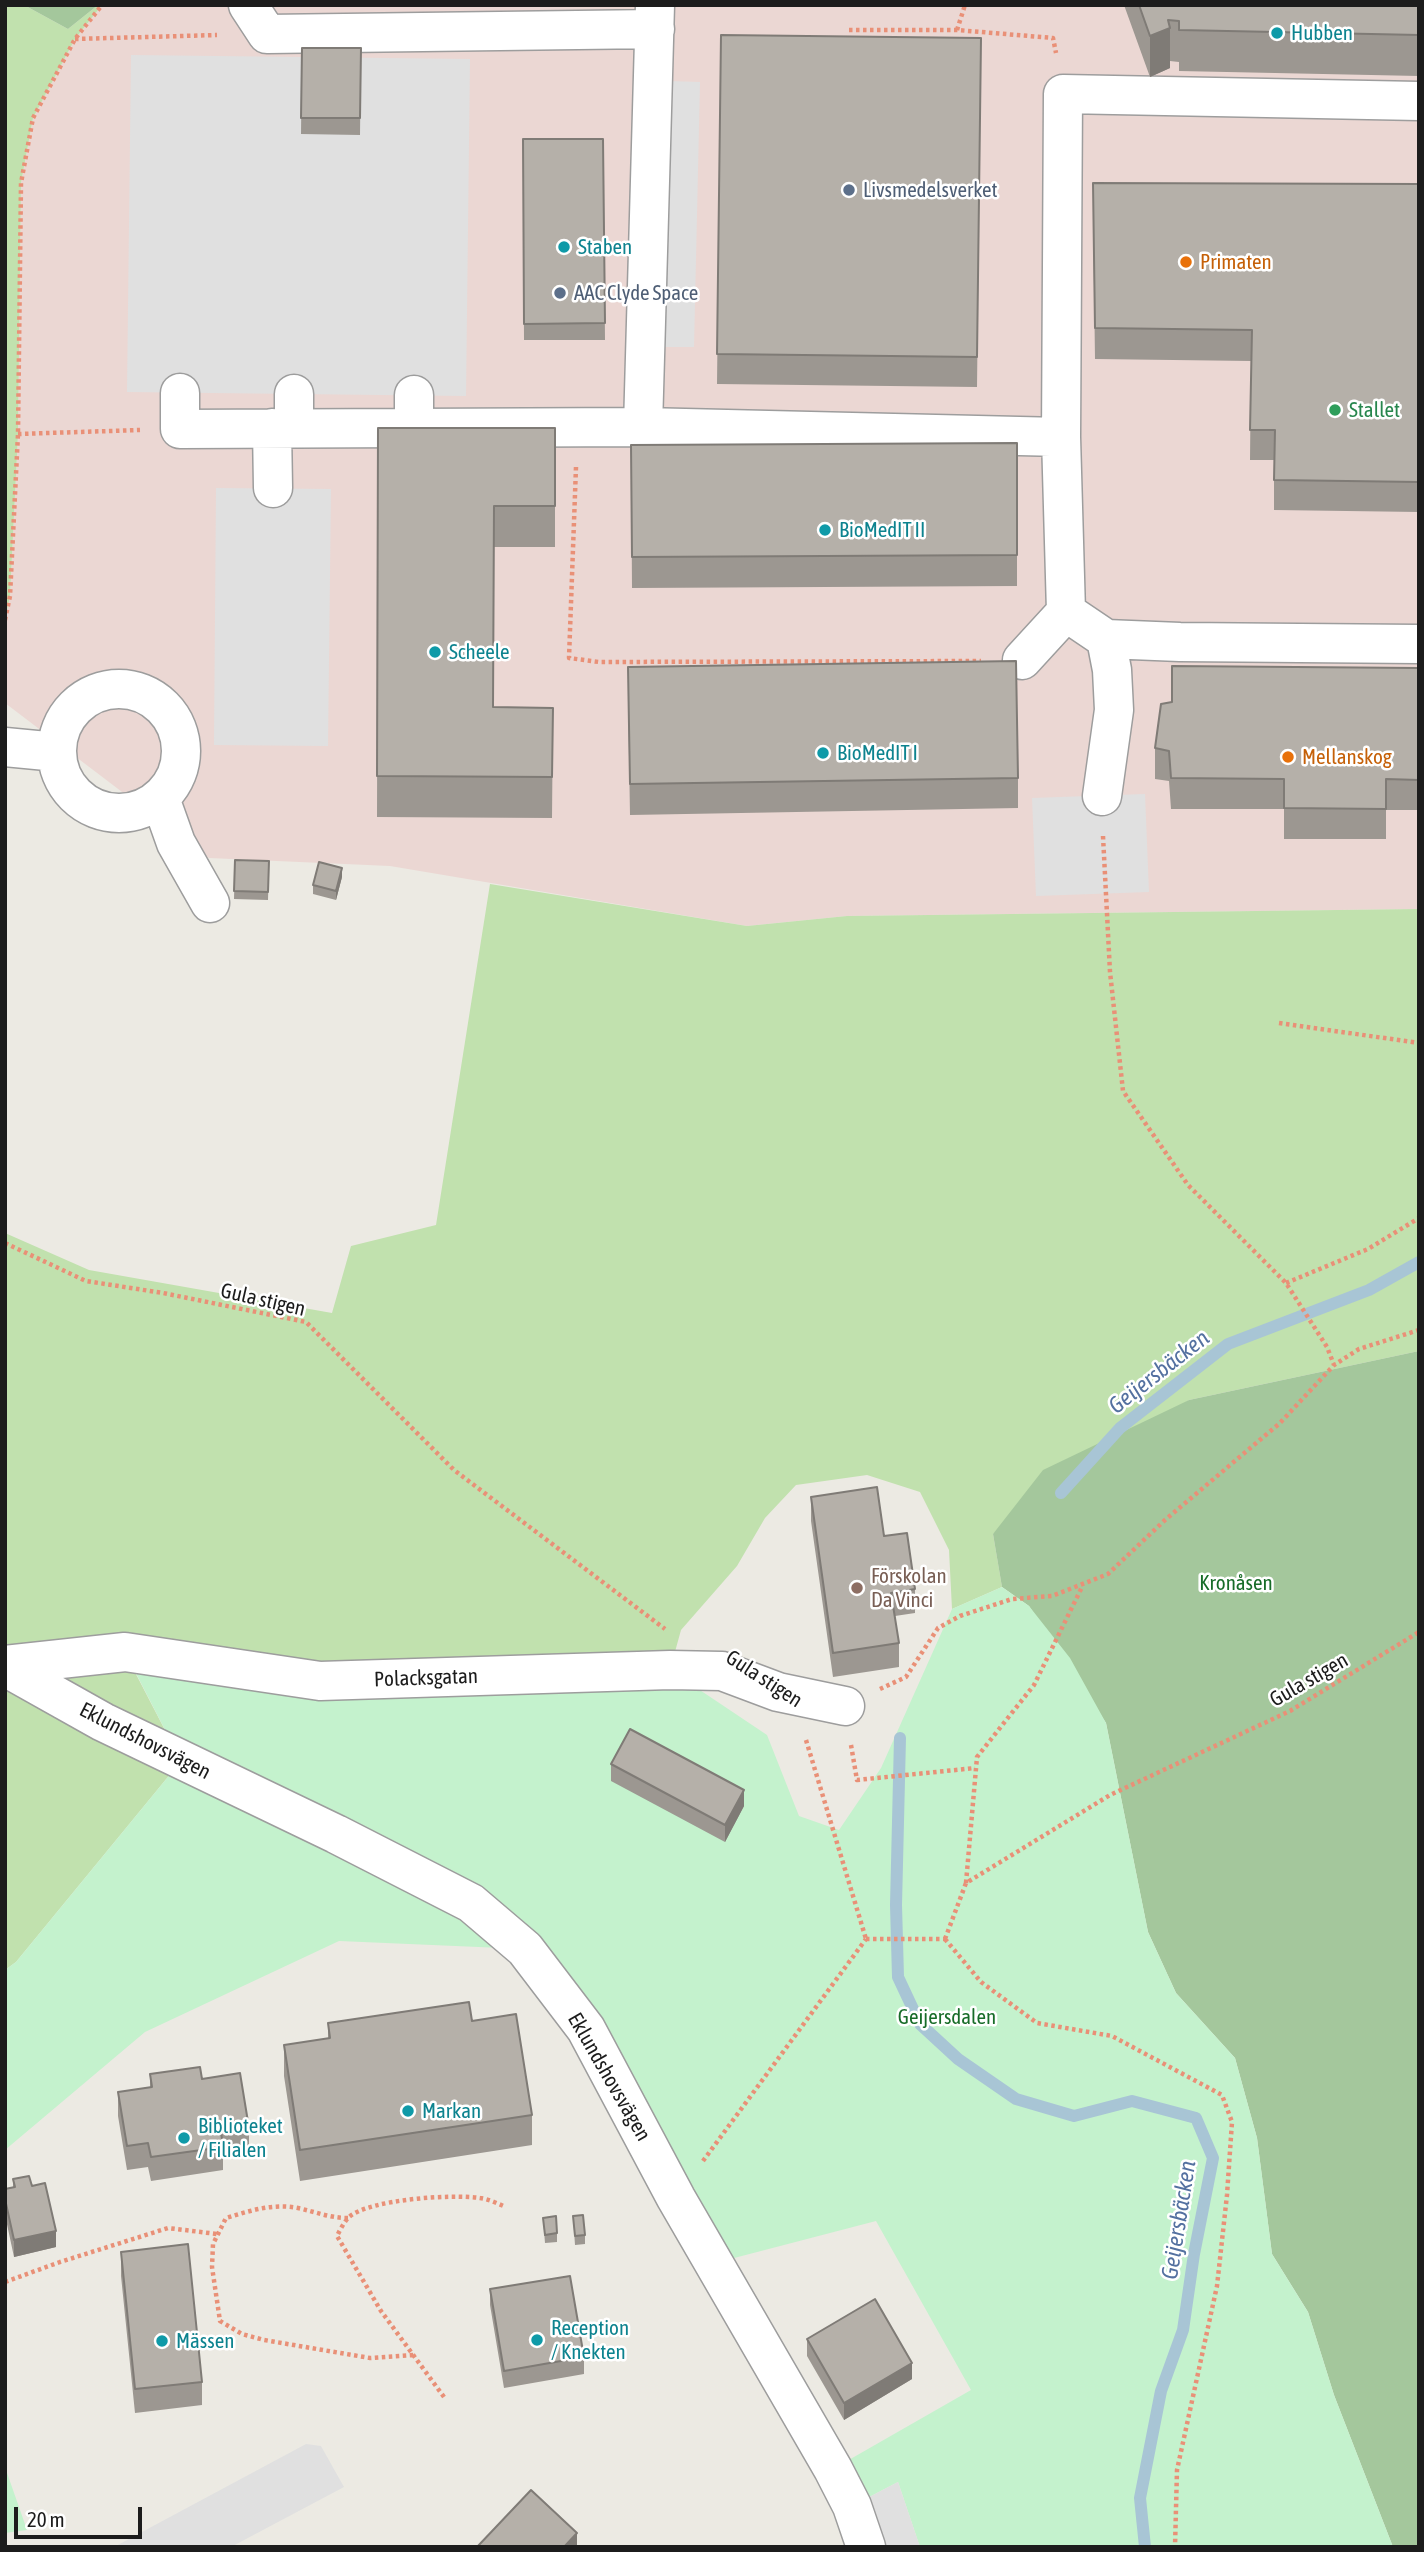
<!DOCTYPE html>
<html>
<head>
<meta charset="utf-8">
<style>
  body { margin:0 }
  #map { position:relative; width:1424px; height:2552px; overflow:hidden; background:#eceae3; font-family:"Asap Condensed",sans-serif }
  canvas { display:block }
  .frame { position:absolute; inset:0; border:7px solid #1c1c1c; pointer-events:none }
  .scale { position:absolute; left:14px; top:2507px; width:128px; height:32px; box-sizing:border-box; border:4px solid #1c1c1c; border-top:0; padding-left:9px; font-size:21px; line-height:24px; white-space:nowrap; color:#1c1c1c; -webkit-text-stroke:5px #fff; paint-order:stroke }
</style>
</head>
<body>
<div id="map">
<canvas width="1424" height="2552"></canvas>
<div class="frame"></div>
<div class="scale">20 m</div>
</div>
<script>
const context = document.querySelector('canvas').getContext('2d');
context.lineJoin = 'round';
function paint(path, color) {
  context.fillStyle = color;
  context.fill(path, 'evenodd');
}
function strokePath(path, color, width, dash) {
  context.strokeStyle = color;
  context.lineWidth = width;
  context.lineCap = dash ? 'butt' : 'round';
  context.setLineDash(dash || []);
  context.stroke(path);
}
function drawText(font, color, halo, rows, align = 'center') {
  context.font = font + ' "Asap Condensed",sans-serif';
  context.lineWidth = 5;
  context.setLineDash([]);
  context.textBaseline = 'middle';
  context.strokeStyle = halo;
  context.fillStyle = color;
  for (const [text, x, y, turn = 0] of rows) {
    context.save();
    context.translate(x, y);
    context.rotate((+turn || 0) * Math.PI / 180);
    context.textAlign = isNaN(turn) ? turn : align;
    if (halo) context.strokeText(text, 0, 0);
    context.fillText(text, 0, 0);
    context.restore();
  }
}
paint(new Path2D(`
  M 102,5 L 1419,5 L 1419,909 L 847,916 L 747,926 L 390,866 L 209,858 L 5,703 L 5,620 L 10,596 L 18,434 L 21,183 L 33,118 L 75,39 Z`), '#ebd7d3');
paint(new Path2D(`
  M 5,5 L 24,5 L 68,29 L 98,5 L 102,5 L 75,39 L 33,118 L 21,183 L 18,434 L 10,596 L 5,620 Z
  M 490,884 L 747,926 L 847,916 L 1419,909 L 1419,1351 L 1189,1400 L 993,1534 L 1002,1587 L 952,1609 L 949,1550 L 920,1492 L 867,1475 L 796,1485 L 765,1518 L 737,1566 L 681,1630 L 670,1670 L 320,1681 L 125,1653 L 181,1761 L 16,1962 L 5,1970 L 5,1233 L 89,1270 L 332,1313 L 351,1246 L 436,1225 Z`), '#c1e1ae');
paint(new Path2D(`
  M 24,5 L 98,5 L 68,29 Z
  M 1419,1351 L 1419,2547 L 1393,2547 L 1334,2395 L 1308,2312 L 1272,2254 L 1257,2138 L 1235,2058 L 1176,1993 L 1148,1932 L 1106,1723 L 1029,1606 L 1002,1587 L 993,1534 L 1043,1470 L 1189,1400 Z`), '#a4c79c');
paint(new Path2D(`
  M 1002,1587 L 1029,1606 L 1070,1658 L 1106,1723 L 1148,1932 L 1176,1993 L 1235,2058 L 1257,2138 L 1272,2254 L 1308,2312 L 1334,2395 L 1393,2547 L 920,2547 L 898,2482 L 852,2506 L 833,2469 L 971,2390 L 876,2221 L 715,2263 L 525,1949 L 339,1941 L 145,2032 L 5,2150 L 5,1970 L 16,1962 L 181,1761 L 125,1652 L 320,1681 L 670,1670 L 767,1735 L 799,1816 L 839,1830 L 881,1768 L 952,1609 Z
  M 5,2467 L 27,2530 L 5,2533 Z`), '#c4f2cd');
paint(new Path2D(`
  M 131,55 L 470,59 L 466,396 L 127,392 Z
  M 669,81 L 700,82 L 694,347 L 662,347 Z
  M 216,488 L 331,489 L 328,746 L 214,745 Z
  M 1145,794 L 1149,892 L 1036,896 L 1032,798 Z
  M 306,2444 L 321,2446 L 344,2487 L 231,2547 L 114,2547 Z
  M 898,2482 L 920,2547 L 866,2547 L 852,2506 Z`), '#e0e0e0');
strokePath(new Path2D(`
  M 1061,1493 L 1120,1428 L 1228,1344 L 1369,1290 L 1419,1262
  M 900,1738 L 896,1905 L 898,1977 L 920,2024 L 958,2059 L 1016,2099 L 1074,2116 L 1132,2101 L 1196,2118 L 1213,2158 L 1194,2254 L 1183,2330 L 1161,2391 L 1140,2498 L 1145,2547`), '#a8c5d5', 12);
const minor = new Path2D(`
  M 248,5 L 267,34 L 655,29
  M 1419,101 L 1063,94 L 1061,437 L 1066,612 L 1106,639 L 1180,642 L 1419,644
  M 180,393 L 180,429 L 643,427 L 1061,437
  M 414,395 L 414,428
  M 643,427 L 655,5
  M 272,428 L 273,488
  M 294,428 L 294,394
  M 1022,660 L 1066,612
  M57 751a62 62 0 1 1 124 0a62 62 0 1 1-124 0Z
  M 5,747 L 57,752
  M 1102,796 L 1114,710 L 1112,670 L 1106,639
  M 160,798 L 176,843 L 210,903
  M 5,1665 L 125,1652 L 320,1681 L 670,1670 L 722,1671 L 778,1692 L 845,1706
  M 5,1667 L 103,1722 L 336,1834 L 471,1903 L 525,1949 L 586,2029 L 676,2198 L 833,2469 L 852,2506 L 866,2547`);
strokePath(minor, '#9d9d9d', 41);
strokePath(new Path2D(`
  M 849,30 L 957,30 L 1053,38 L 1056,53
  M 957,30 L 965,5
  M 75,39 L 217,35
  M 18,434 L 140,430
  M 576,467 L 569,658 L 599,662 L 981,661
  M 5,620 L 10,596 L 18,434 L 21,183 L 33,118 L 75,39 L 102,5
  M 1103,836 L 1110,972 L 1123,1091 L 1188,1185 L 1286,1283 L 1327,1347 L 1334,1365
  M 1279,1023 L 1419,1043
  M 5,1243 L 86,1281 L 163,1293 L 306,1322 L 454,1470 L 665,1629
  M 1286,1283 L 1368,1249 L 1419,1218
  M 880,1689 L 906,1677 L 938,1628 L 960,1616 L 1012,1599 L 1052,1596 L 1108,1574 L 1165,1520 L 1280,1423 L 1334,1365 L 1359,1349 L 1419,1330
  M 806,1740 L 866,1939
  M 851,1745 L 857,1780 L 975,1768
  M 966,1883 L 977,1757 L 1034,1685 L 1082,1587
  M 866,1939 L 945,1939
  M 945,1939 L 981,1982 L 1037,2023 L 1112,2036 L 1222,2095 L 1232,2122 L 1227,2195 L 1217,2286 L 1177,2470 L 1175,2547
  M 945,1939 L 966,1883 L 1110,1795 L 1290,1711 L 1419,1632
  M 703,2161 L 866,1939
  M 348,2218 C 330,2218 316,2212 298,2208 C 273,2203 249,2211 226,2218 L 213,2244 L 212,2267 L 220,2321 L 242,2334 L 264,2340 L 370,2358 L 414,2355
  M 5,2282 L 60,2262 L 168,2228 L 217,2234
  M 444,2397 L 381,2311 L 337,2236 C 340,2230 344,2222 349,2217 C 370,2199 452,2194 480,2198 C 489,2199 498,2204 506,2207`), '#e99077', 4.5, [3.5, 3.5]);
strokePath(minor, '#fff', 38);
paint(new Path2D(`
  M 1124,5 L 1419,5 L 1419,76 L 1179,71 L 1179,62 L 1170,61 L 1170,68 L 1150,77 Z
  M 721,35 L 981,38 L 977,387 L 717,384 Z
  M 302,48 L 361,48 L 360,135 L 301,134 Z
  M 523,139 L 603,139 L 605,340 L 524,340 Z
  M 1419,184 L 1419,512 L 1274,510 L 1274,460 L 1250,460 L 1251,361 L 1095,359 L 1093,213 Z
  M 378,428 L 555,428 L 555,547 L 494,547 L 493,707 L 553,708 L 552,818 L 377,817 Z
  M 1017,443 L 1017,586 L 632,588 L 631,445 Z
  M 1419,668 L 1419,810 L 1386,810 L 1386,839 L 1284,839 L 1284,809 L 1171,809 L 1169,781 L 1155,779 L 1155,748 Z
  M 628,698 L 1018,778 L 1018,808 L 630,815 Z
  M 235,860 L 269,861 L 268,900 L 234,899 Z
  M 342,877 L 336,900 L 313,894 L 313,885 Z
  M 811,1497 L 884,1536 L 915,1589 L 915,1613 L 895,1616 L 899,1643 L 899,1667 L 833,1677 L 811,1521 Z
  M 611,1764 L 744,1806 L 725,1842 L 611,1781 Z
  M 472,2021 L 532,2115 L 532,2145 L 300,2181 L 284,2076 L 284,2045 L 328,2039 L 328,2023 Z
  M 150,2074 L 202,2079 L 249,2128 L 249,2152 L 223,2155 L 223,2170 L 151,2181 L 148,2167 L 127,2170 L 118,2116 L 118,2092 L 150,2087 Z
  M 13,2179 L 32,2186 L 56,2247 L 14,2257 L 5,2215 L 5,2189 L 13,2187 Z
  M 573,2216 L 585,2235 L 585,2244 L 575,2245 Z
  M 543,2218 L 557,2233 L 557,2242 L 545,2243 Z
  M 121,2252 L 202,2382 L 202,2405 L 135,2413 L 121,2276 Z
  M 490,2289 L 584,2357 L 584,2374 L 504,2388 L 490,2305 Z
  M 807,2339 L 912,2379 L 844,2420 L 807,2356 Z`), '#9c9791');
paint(new Path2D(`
  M 1170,28 L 1170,68 L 1150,77 L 1150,36 Z
  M 342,868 L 342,877 L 336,900 L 336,891 Z
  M 744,1790 L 744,1806 L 725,1842 L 725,1825 Z
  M 56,2231 L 56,2247 L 14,2257 L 14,2240 Z
  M 912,2363 L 912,2379 L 844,2420 L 844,2403 Z
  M 577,2533 L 577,2547 L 564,2547 Z`), '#7f7b76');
const building = new Path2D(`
  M 1139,5 L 1419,5 L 1419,35 L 1179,30 L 1179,21 L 1168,20 L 1170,28 L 1150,36 Z
  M 721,35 L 981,38 L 977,357 L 717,354 Z
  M 302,48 L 361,48 L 360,118 L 301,118 Z
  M 523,139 L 603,139 L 605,323 L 524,324 Z
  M 1093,183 L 1419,184 L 1419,482 L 1274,480 L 1275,430 L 1250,430 L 1252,330 L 1095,328 Z
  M 378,428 L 555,428 L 555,506 L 494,506 L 493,707 L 553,708 L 552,777 L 377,776 Z
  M 1017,443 L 1017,555 L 632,557 L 631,445 Z
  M 1016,661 L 1018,778 L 630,784 L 628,667 Z
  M 1172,666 L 1419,668 L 1419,780 L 1386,779 L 1386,809 L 1284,808 L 1284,779 L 1171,778 L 1169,751 L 1155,748 L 1161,704 L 1172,702 Z
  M 235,860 L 269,861 L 268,892 L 234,891 Z
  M 319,862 L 342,868 L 336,891 L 313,885 Z
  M 877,1487 L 884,1536 L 907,1533 L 915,1589 L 891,1593 L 899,1643 L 833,1653 L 811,1497 Z
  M 630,1729 L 744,1790 L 725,1825 L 611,1764 Z
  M 469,2002 L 472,2021 L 516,2014 L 532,2115 L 300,2150 L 284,2045 L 330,2038 L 328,2023 Z
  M 200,2067 L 202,2079 L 240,2073 L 249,2128 L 221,2132 L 223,2147 L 151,2157 L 148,2143 L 127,2146 L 118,2092 L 152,2087 L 150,2074 Z
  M 29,2176 L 32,2186 L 45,2183 L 56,2231 L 14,2240 L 5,2199 L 5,2189 L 15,2187 L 13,2179 Z
  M 583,2215 L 585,2235 L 575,2236 L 573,2216 Z
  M 556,2216 L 557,2233 L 545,2235 L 543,2218 Z
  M 188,2244 L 202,2382 L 135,2389 L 121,2252 Z
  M 570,2276 L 584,2357 L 504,2371 L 490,2289 Z
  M 875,2299 L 912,2363 L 844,2403 L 807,2339 Z
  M 531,2490 L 577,2533 L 564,2547 L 477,2547 Z`);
paint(building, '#b5b0a9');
strokePath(building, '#7f7b76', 2);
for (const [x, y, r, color] of [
  [1277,33,7,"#0f9aa8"],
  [849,190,7,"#5c6f8a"],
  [564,247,7,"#0f9aa8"],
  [1186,262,7,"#e8710a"],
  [560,293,7,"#5c6f8a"],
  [1335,410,7,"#2e9e5b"],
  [825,530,7,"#0f9aa8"],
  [435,652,7,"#0f9aa8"],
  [823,753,7,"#0f9aa8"],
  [1288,757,7,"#e8710a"],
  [857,1588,7,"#8d6e63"],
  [408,2111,7,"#0f9aa8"],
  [184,2138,7,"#0f9aa8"],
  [537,2340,7,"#0f9aa8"],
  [162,2341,7,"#0f9aa8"]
]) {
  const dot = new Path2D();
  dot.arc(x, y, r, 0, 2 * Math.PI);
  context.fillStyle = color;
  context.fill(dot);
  strokePath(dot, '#fff', 2.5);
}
drawText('21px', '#0d838f', '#fff', [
  ["Hubben",1291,33],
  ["Staben",578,247],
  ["BioMedIT II",839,530],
  ["Scheele",449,652],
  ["BioMedIT I",837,753],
  ["Markan",422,2111],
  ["Biblioteket",198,2126],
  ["/ Filialen",198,2150],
  ["Reception",551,2328],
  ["/ Knekten",551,2352],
  ["Mässen",176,2341]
], 'left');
drawText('21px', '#4e5e75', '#fff', [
  ["Livsmedelsverket",863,190],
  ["AAC Clyde Space",574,293]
], 'left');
drawText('21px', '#c56008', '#fff', [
  ["Primaten",1200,262],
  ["Mellanskog",1302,757]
], 'left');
drawText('21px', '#27864d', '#fff', [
  ["Stallet",1349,410]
], 'left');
drawText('21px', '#1c1c1c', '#fff', [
  ["Gula stigen",263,1300,13],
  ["Polacksgatan",426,1678,-2],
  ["Gula stigen",764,1679,33],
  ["Gula stigen",1309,1680,-30],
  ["Eklundshovsvägen",145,1741,27],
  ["Eklundshovsvägen",609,2077,60]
]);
drawText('21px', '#785e54', '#fff', [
  ["Förskolan",871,1576],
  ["Da Vinci",871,1600]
], 'left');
drawText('21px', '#176c28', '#fff', [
  ["Kronåsen",1236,1583],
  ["Geijersdalen",947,2017]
]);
drawText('italic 23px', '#5471a0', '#fff', [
  ["Geijersbäcken",1159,1372,-38],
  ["Geijersbäcken",1179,2220,-81]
]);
</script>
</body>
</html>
